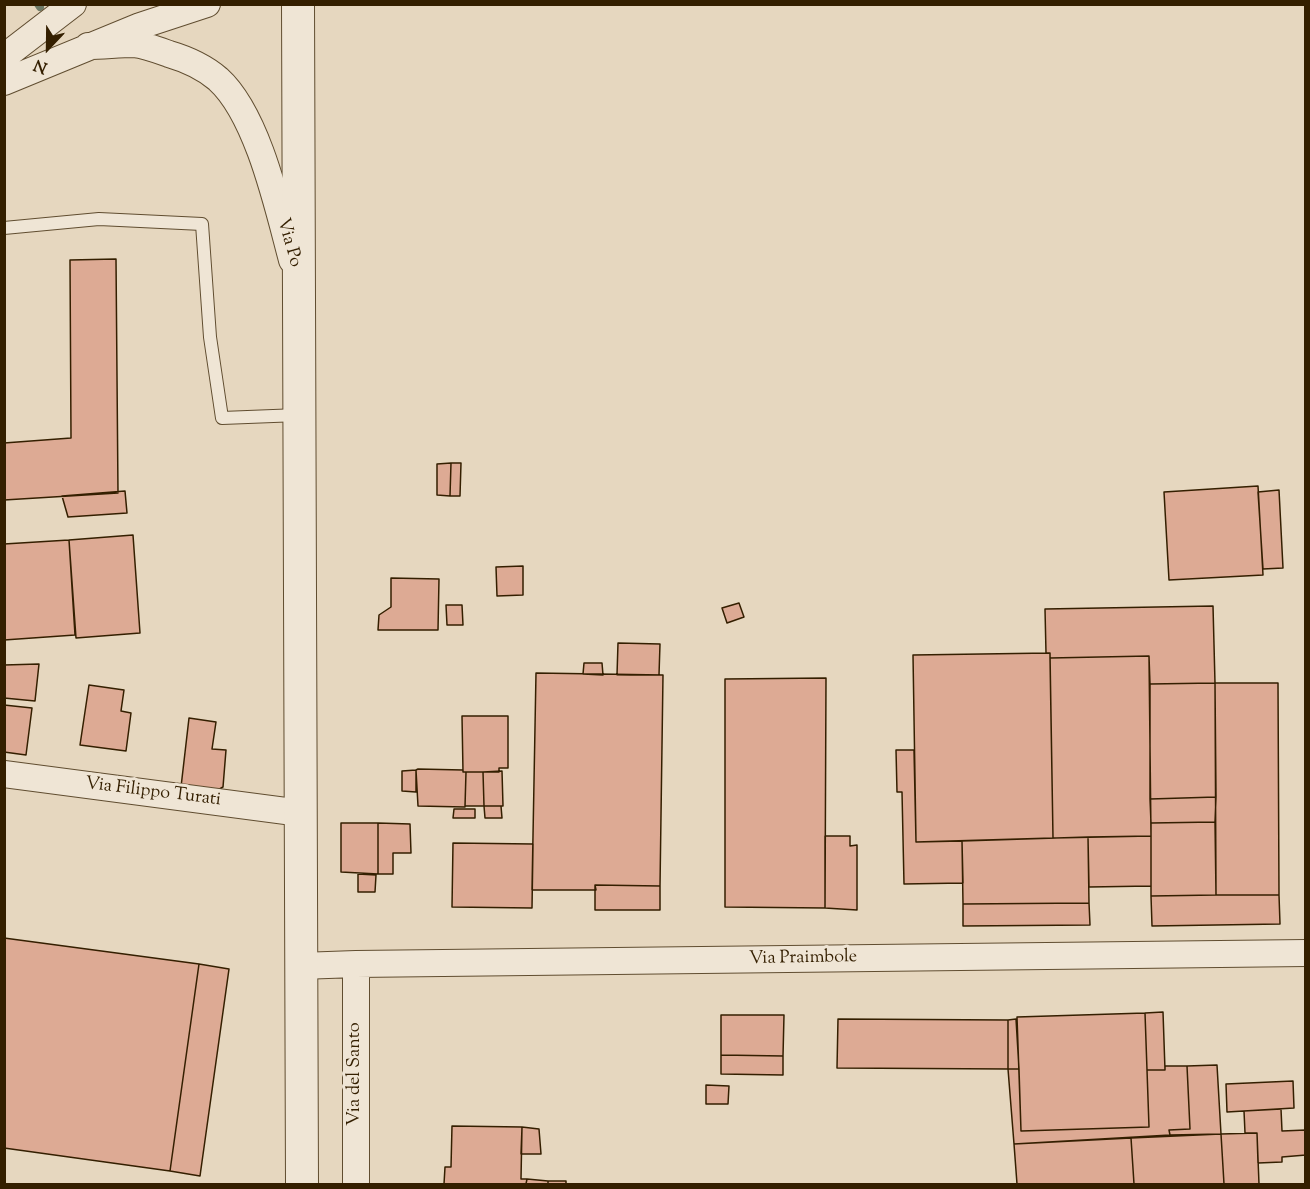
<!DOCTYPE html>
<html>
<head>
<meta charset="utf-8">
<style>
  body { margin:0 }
  #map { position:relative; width:1310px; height:1189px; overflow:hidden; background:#e6d7bf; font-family:"Sorts Mill Goudy",serif }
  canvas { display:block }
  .frame { position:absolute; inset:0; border:6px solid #341f00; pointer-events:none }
  .north { position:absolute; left:18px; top:18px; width:60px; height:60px; -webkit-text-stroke:4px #efe5d5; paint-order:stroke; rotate:202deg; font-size:16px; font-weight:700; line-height:24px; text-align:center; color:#341f00 }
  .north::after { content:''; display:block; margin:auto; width:21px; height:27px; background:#341f00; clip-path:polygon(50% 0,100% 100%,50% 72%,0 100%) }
</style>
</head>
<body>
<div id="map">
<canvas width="1310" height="1189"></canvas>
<div class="frame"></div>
<div class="north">N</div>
</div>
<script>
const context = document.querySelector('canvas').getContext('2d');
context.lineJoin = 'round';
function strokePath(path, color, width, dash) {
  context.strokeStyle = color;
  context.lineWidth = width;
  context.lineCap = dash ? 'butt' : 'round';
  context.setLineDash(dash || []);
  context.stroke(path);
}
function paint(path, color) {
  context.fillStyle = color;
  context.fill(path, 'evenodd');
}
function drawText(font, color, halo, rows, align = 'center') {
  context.font = font + ' "Sorts Mill Goudy",serif';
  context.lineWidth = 6;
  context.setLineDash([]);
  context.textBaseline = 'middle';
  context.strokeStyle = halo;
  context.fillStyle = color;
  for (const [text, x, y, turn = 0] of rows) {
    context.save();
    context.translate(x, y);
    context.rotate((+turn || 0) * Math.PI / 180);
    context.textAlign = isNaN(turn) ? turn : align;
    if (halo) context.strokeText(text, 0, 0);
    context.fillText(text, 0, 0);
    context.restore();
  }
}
strokePath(new Path2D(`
  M 38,4 L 40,7`), '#6f7c69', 8);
const building = new Path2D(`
  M 116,259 L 118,493 L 4,500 L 4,443 L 71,438 L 70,260 Z
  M 451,463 L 450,496 L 437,495 L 437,464 Z
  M 451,463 L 461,463 L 460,496 L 450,496 Z
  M 1258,486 L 1263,575 L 1169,580 L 1164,492 Z
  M 1279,490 L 1283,568 L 1263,569 L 1258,492 Z
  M 125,491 L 127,513 L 68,517 L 62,496 Z
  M 133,535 L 140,633 L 76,638 L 69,540 Z
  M 69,540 L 75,635 L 4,640 L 4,544 Z
  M 523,566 L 523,595 L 497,596 L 496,567 Z
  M 391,578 L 439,579 L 438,630 L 378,630 L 379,615 L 391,607 Z
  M 739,603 L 744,617 L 727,623 L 722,608 Z
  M 446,605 L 462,605 L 463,625 L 447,625 Z
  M 1213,606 L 1215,683 L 1150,684 L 1149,656 L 1050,658 L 1050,653 L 1046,653 L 1045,609 Z
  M 618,643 L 660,644 L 659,675 L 617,675 Z
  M 1050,653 L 1053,838 L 916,842 L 913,655 Z
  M 1149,656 L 1151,836 L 1053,838 L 1050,658 Z
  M 584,663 L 602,663 L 603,675 L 583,674 Z
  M 39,664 L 35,701 L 4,698 L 4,665 Z
  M 536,673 L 663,675 L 660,886 L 595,885 L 596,890 L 532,890 Z
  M 826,678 L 825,908 L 725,907 L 725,679 Z
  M 1215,683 L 1216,797 L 1150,799 L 1150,684 Z
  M 1215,683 L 1278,683 L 1279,895 L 1216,895 Z
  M 89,685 L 124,690 L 121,711 L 131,713 L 126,751 L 80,745 Z
  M 4,705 L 32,708 L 26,755 L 4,752 Z
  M 462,716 L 508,716 L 508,768 L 499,768 L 499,772 L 463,772 Z
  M 189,718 L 216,722 L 212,749 L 226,750 L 223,787 L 216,791 L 181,787 Z
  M 896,750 L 914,750 L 916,842 L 962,841 L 963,883 L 904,884 L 902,792 L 897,792 Z
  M 418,769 L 463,770 L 463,772 L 466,772 L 465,807 L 418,806 L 416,770 Z
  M 416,770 L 416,792 L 402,791 L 402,771 Z
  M 502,771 L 503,806 L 484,806 L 483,772 Z
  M 466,772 L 483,772 L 484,806 L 465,806 Z
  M 1216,797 L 1215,822 L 1151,823 L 1150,799 Z
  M 484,806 L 501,806 L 502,818 L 485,818 Z
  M 454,809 L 475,809 L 475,818 L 453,818 Z
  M 1215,822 L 1216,895 L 1151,896 L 1151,823 Z
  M 341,823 L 378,823 L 378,874 L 341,872 Z
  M 378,823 L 410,824 L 411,853 L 393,853 L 393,874 L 378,874 Z
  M 825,836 L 850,836 L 850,846 L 857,845 L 857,910 L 825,908 Z
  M 1151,836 L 1151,886 L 1089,887 L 1088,837 Z
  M 1088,837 L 1089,903 L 963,904 L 962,841 Z
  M 453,843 L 533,844 L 532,908 L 452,907 Z
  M 358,874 L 376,875 L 375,892 L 358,892 Z
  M 595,885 L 660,886 L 660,910 L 595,910 Z
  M 1216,895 L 1279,895 L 1280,924 L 1152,926 L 1151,896 Z
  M 1089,903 L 1090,925 L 963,926 L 963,904 Z
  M 4,938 L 199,964 L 170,1171 L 4,1148 Z
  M 199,964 L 229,969 L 200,1176 L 170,1171 Z
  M 1163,1012 L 1165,1070 L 1147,1070 L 1145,1013 Z
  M 1145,1013 L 1149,1127 L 1021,1131 L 1017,1017 Z
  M 721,1015 L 784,1015 L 783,1056 L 721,1055 Z
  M 838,1019 L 1008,1020 L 1008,1069 L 837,1068 Z
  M 1016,1019 L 1019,1069 L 1008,1069 L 1008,1020 Z
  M 721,1055 L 783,1056 L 783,1075 L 721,1074 Z
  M 1217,1065 L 1221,1134 L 1170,1135 L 1169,1130 L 1190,1129 L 1187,1066 Z
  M 1165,1066 L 1187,1066 L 1190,1129 L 1169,1130 L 1170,1135 L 1014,1144 L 1008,1069 L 1019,1069 L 1021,1131 L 1149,1127 L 1147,1070 L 1165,1070 Z
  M 1293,1081 L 1294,1108 L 1227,1112 L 1226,1084 Z
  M 706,1085 L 729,1086 L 728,1104 L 706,1104 Z
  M 1281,1109 L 1282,1131 L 1306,1130 L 1306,1155 L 1282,1157 L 1282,1162 L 1258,1163 L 1257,1133 L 1245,1133 L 1244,1111 Z
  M 452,1126 L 522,1127 L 521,1179 L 527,1179 L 526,1184 L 444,1184 L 445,1167 L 451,1167 Z
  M 522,1127 L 539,1129 L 541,1154 L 521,1154 Z
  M 1257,1133 L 1259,1184 L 1224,1184 L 1221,1134 Z
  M 1221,1134 L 1224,1184 L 1134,1184 L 1131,1138 Z
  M 1131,1138 L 1134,1184 L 1017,1184 L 1014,1144 Z
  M 527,1179 L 548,1181 L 548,1184 L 526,1184 Z
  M 548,1181 L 566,1181 L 566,1184 L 548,1184 Z`);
paint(building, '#ddaa94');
strokePath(building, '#341f00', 1.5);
const service = new Path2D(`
  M 4,228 L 99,219 L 202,224 L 210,337 L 222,418 L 299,415`);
const minor = new Path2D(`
  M 88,46 C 103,46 119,44 134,44 C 145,45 158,50 169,54 C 186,59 204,67 218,79 C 258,115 278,208 292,260
  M 4,57 L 73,4
  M 4,82 L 140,26 L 207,4
  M 4,774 L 301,813
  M 356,964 L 356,1184
  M 300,966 L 356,964 L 1306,953`);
const tertiary = new Path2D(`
  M 298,4 L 302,1184`);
strokePath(service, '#604d30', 14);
strokePath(minor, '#604d30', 28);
strokePath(tertiary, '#604d30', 34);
strokePath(service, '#efe5d5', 12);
strokePath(minor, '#efe5d5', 26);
strokePath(tertiary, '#efe5d5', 32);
drawText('18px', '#341f00', '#efe5d5', [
  ["Via Po",288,243,74],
  ["Via Filippo Turati",153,793,7],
  ["Via Praimbole",803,959,-1],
  ["Via del Santo",356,1074,-90]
]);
</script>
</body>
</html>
